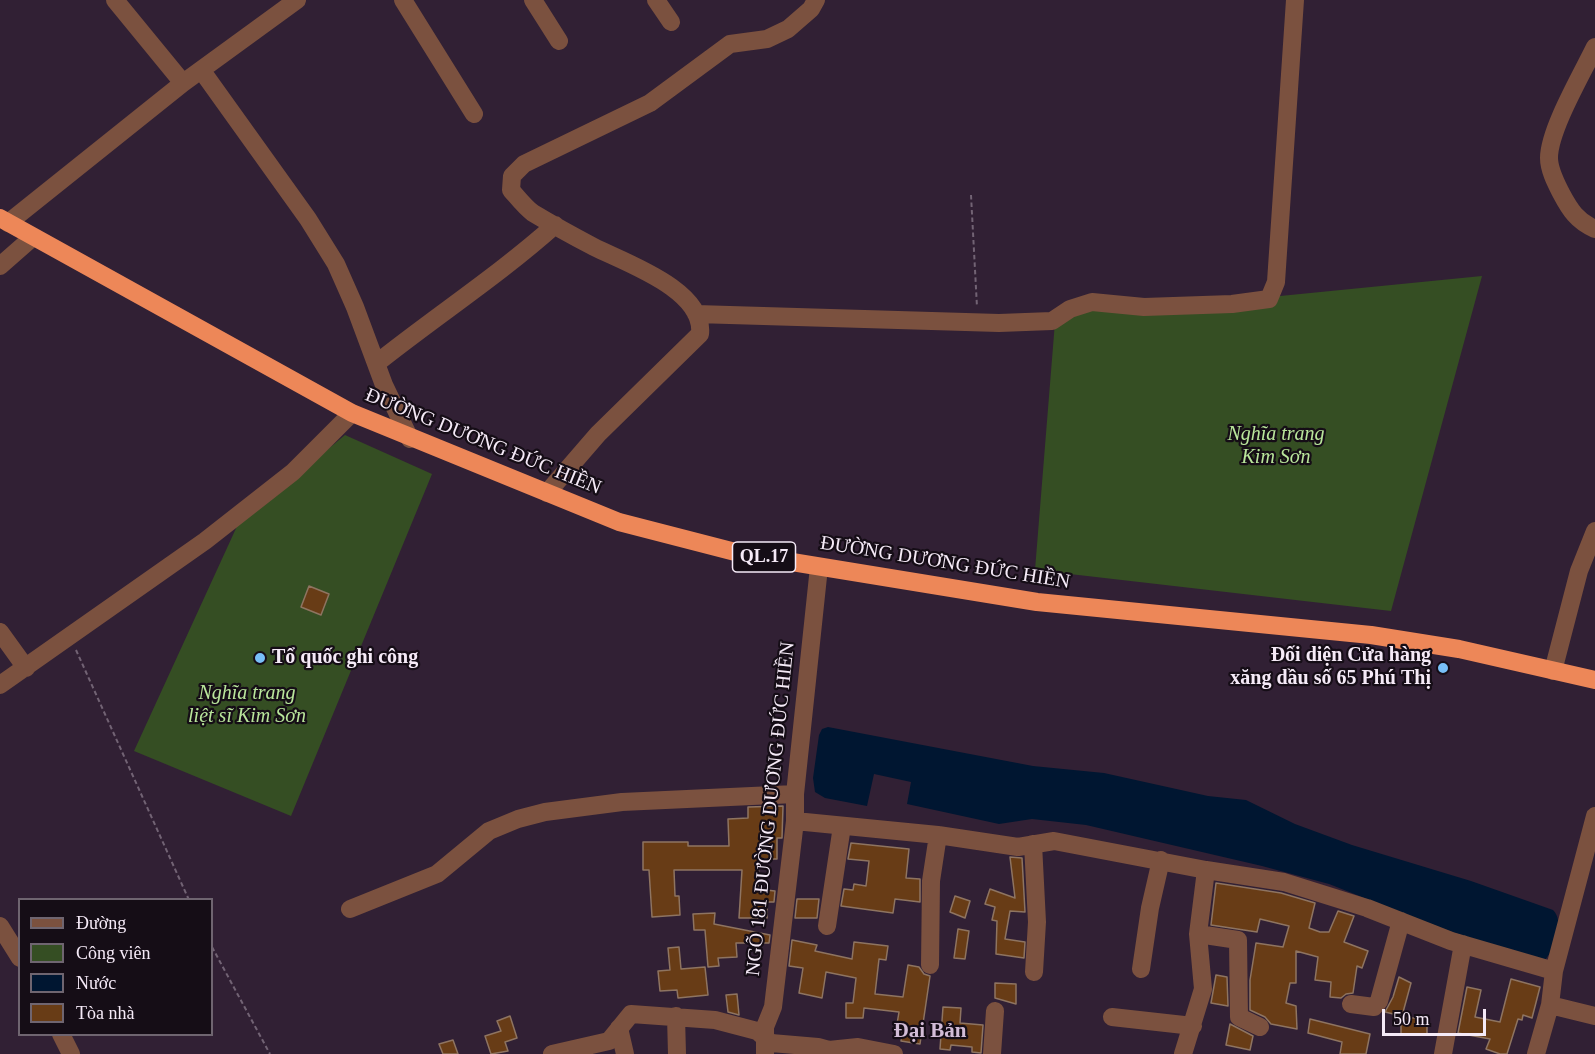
<!DOCTYPE html>
<html>
<head>
<meta charset="utf-8">
<style>
  body { margin:0 }
  #map { position:relative; width:1595px; height:1054px; overflow:hidden; background:#312034; font-family:Georgia,serif }
  canvas { display:block }
  .legend { position:absolute; left:18px; top:898px; width:195px; height:138px; box-sizing:border-box; background:#150d16; border:2px solid #6f6570; margin:0; padding:8px 10px; list-style:none; font-size:18px; color:#f5eaf7 }
  .legend li { display:flex; align-items:center; gap:12px; height:30px }
  .legend b { width:30px; border:2px solid #6f6570 }
  .scale { position:absolute; left:1382px; top:1009px; width:104px; height:27px; box-sizing:border-box; border:3px solid #f5eaf7; border-top:0; padding-left:8px; font-size:18px; line-height:21px; white-space:nowrap; color:#f5eaf7; -webkit-text-stroke:4px #150d16; paint-order:stroke }
</style>
</head>
<body>
<div id="map">
<canvas width="1595" height="1054"></canvas>
<ul class="legend">
<li><b style="height:8px;background:#7b513f"></b>Đường</li>
<li><b style="height:16px;background:#354e23"></b>Công viên</li>
<li><b style="height:16px;background:#001631"></b>Nước</li>
<li><b style="height:16px;background:#683c16"></b>Tòa nhà</li>
</ul>
<div class="scale">50 m</div>
</div>
<script>
const context = document.querySelector('canvas').getContext('2d');
context.lineJoin = 'round';
function paint(path, color) {
  context.fillStyle = color;
  context.fill(path, 'evenodd');
}
function strokePath(path, color, width, dash) {
  context.strokeStyle = color;
  context.lineWidth = width;
  context.lineCap = dash ? 'butt' : 'round';
  context.setLineDash(dash || []);
  context.stroke(path);
}
function drawText(font, color, halo, rows, align = 'center') {
  context.font = font + ' Georgia,serif';
  context.lineWidth = 4.5;
  context.setLineDash([]);
  context.textBaseline = 'middle';
  context.strokeStyle = halo;
  context.fillStyle = color;
  for (const [text, x, y, turn = 0] of rows) {
    context.save();
    context.translate(x, y);
    context.rotate((+turn || 0) * Math.PI / 180);
    context.textAlign = isNaN(turn) ? turn : align;
    if (halo) context.strokeText(text, 0, 0);
    context.fillText(text, 0, 0);
    context.restore();
  }
}
paint(new Path2D(`
  M 1482,276 L 1391,611 L 1035,570 L 1055,322 L 1070,309 L 1149,309 Z
  M 345,435 L 432,474 L 291,816 L 134,751 L 238,524 Z`), '#354e23');
paint(new Path2D(`
  M 828,727 L 1033,766 L 1104,773 L 1208,796 L 1246,800 L 1295,824 L 1352,845 L 1471,881 L 1553,910 C 1565,921 1555,950 1544,961 L 1537,961 L 1438,927 L 1329,884 L 1262,866 L 1086,825 L 1032,819 L 999,824 L 907,804 L 911,782 L 874,774 L 867,806 L 825,798 L 815,792 L 813,778 L 819,735 L 822,729 Z`), '#001631');
const building = new Path2D(`
  M 309,586 L 329,594 L 321,615 L 301,607 Z
  M 783,806 L 782,838 L 777,838 L 777,859 L 759,859 L 758,889 L 775,891 L 774,902 L 767,902 L 767,918 L 739,918 L 742,870 L 674,870 L 675,896 L 679,896 L 680,915 L 652,917 L 649,870 L 643,870 L 643,842 L 688,842 L 688,846 L 729,846 L 728,819 L 748,818 L 748,807 Z
  M 851,843 L 909,849 L 906,878 L 920,879 L 920,902 L 895,899 L 893,913 L 841,906 L 844,889 L 853,890 L 854,884 L 866,886 L 869,861 L 848,859 Z
  M 1010,857 L 1022,858 L 1025,912 L 1010,911 L 1005,939 L 1025,942 L 1024,958 L 996,954 L 997,921 L 992,920 L 995,907 L 985,904 L 990,889 L 1015,898 Z
  M 1216,883 L 1281,893 L 1315,903 L 1309,928 L 1320,932 L 1329,932 L 1338,911 L 1354,916 L 1344,942 L 1368,951 L 1362,968 L 1357,966 L 1353,993 L 1346,994 L 1341,998 L 1330,997 L 1331,982 L 1315,980 L 1318,957 L 1296,951 L 1296,983 L 1290,983 L 1286,1003 L 1296,1006 L 1297,1029 L 1271,1024 L 1265,1017 L 1250,1010 L 1250,980 L 1256,943 L 1283,947 L 1289,926 L 1260,919 L 1257,932 L 1211,925 Z
  M 955,896 L 970,901 L 965,918 L 950,912 Z
  M 797,899 L 819,899 L 817,918 L 795,918 Z
  M 715,913 L 714,924 L 770,935 L 769,943 L 736,943 L 737,957 L 718,958 L 719,966 L 708,967 L 705,930 L 694,930 L 693,914 Z
  M 958,929 L 969,931 L 965,959 L 954,958 Z
  M 792,940 L 817,945 L 815,951 L 852,959 L 854,942 L 888,946 L 886,960 L 879,959 L 875,994 L 903,997 L 908,965 L 919,967 L 924,974 L 930,976 L 920,1044 L 901,1041 L 903,1025 L 897,1024 L 899,1012 L 864,1008 L 863,1018 L 846,1018 L 846,1003 L 853,1003 L 856,978 L 826,972 L 822,998 L 799,993 L 803,968 L 789,966 Z
  M 679,947 L 681,969 L 705,967 L 708,995 L 678,998 L 677,990 L 660,991 L 658,971 L 670,970 L 668,948 Z
  M 1216,975 L 1227,977 L 1228,1006 L 1211,1003 Z
  M 1399,977 L 1411,983 L 1402,1016 L 1385,1012 L 1393,997 Z
  M 1511,979 L 1540,987 L 1532,1018 L 1523,1015 L 1522,1020 L 1518,1019 L 1507,1054 L 1500,1054 L 1486,1049 L 1490,1039 L 1458,1033 L 1467,987 L 1481,990 L 1475,1017 L 1500,1022 Z
  M 995,983 L 1016,984 L 1016,1004 L 995,998 Z
  M 737,994 L 739,1015 L 728,1012 L 726,995 Z
  M 943,1007 L 961,1008 L 960,1023 L 983,1025 L 981,1053 L 972,1052 L 972,1047 L 951,1045 L 950,1050 L 940,1049 Z
  M 510,1016 L 517,1038 L 505,1042 L 508,1051 L 491,1054 L 485,1036 L 501,1031 L 497,1021 Z
  M 1401,1018 L 1427,1018 L 1427,1035 L 1401,1034 Z
  M 1310,1019 L 1370,1034 L 1366,1054 L 1340,1054 L 1342,1042 L 1308,1033 Z
  M 1230,1024 L 1253,1036 L 1250,1050 L 1226,1045 Z
  M 453,1040 L 458,1054 L 443,1054 L 439,1044 Z`);
paint(building, '#683c16');
strokePath(building, '#8e7461', 1.5);
strokePath(new Path2D(`
  M 971,195 L 977,307
  M 76,650 L 189,900
  M 212,947 L 270,1054`), '#726374', 2, [4.5, 3]);
strokePath(new Path2D(`
  M 115,0 L 183,83
  M 403,0 L 474,114
  M 533,0 L 559,41
  M 656,0 L 671,22
  M 1595,47 C 1582,74 1549,130 1549,158 C 1549,170 1556,183 1561,193 C 1570,210 1577,221 1595,229
  M 202,71 L 308,219 L 336,264 L 355,307 L 384,385 L 410,439
  M 8,223 L 183,83 L 297,0
  M 0,266 L 33,237
  M 696,314 L 999,323 L 1052,321 L 1070,309 L 1092,302 L 1144,307 L 1232,304 L 1269,299 L 1276,282 L 1295,0
  M 377,363 C 436,316 499,275 555,225
  M 547,493 L 598,434 L 700,334 C 705,290 626,263 594,247 C 573,236 553,225 533,213 C 525,207 518,198 511,190 L 512,176 L 524,164 L 650,103 L 730,44 L 767,39 L 788,29 L 811,9 L 816,0
  M 0,632 L 26,668
  M 1553,671 L 1579,571 L 1595,531
  M 0,685 L 205,541 L 293,472 L 352,413
  M 795,821 L 938,835 L 1018,847 L 1054,841 L 1206,870 L 1284,882 L 1367,908 L 1451,941 L 1554,971 L 1595,816
  M 1033,844 L 1037,922 L 1034,972
  M 350,909 L 437,874 L 489,831 L 518,819 L 545,812 L 622,802 L 795,794
  M 0,926 L 20,958
  M 827,926 L 842,826
  M 1198,934 L 1238,940 L 1239,1017 L 1260,1027
  M 930,965 L 931,881 L 938,835
  M 1141,969 L 1150,908 L 1161,860
  M 1351,1004 L 1374,1007 L 1379,1001 L 1401,921
  M 1550,1005 L 1595,1016
  M 676,1016 L 677,1054
  M 1112,1017 L 1193,1026
  M 619,1028 L 625,1054
  M 61,1034 L 71,1054
  M 552,1054 L 609,1041 L 631,1014 L 715,1020 L 757,1031 L 771,1043 L 818,1047 L 829,1050 L 858,1047 L 894,1054
  M 765,1054 L 765,1027 L 773,1007 L 795,821 L 795,794 L 819,567
  M 992,1054 L 995,1011
  M 1183,1054 L 1203,989 L 1198,934 L 1206,870
  M 1443,1054 L 1463,944
  M 1536,1054 L 1550,1005 L 1554,971`), '#7b513f', 18);
strokePath(new Path2D(`
  M 0,218 L 352,413 L 619,522 L 743,554 L 1037,602 L 1371,635 L 1459,649 L 1595,680`), '#ed8758', 18);
for (const [x, y, r, color] of [
  [260,658,6,"#78bff7"],
  [1443,668,6,"#78bff7"]
]) {
  const dot = new Path2D();
  dot.arc(x, y, r, 0, 2 * Math.PI);
  context.fillStyle = color;
  context.fill(dot);
  strokePath(dot, '#150d16', 2);
}
for (const [x, y, w] of [
  [764,557,63]
]) {
  const box = new Path2D();
  box.roundRect(x - w / 2, y - 15, w, 30, 4.5);
  context.fillStyle = '#150d16';
  context.fill(box);
  strokePath(box, '#f5eaf7', 1.5);
}
drawText('bold 18px', '#f5eaf7', null, [
  ["QL.17",764,557]
]);
drawText('italic 20px', '#b9e69b', '#150d16', [
  ["Nghĩa trang",1276,435],
  ["Kim Sơn",1276,458],
  ["Nghĩa trang",247,694],
  ["liệt sĩ Kim Sơn",247,717]
]);
drawText('20px', '#f5eaf7', '#150d16', [
  ["ĐƯỜNG DƯƠNG ĐỨC HIỀN",483,442,22],
  ["ĐƯỜNG DƯƠNG ĐỨC HIỀN",945,563,9],
  ["NGÕ 181 ĐƯỜNG DƯƠNG ĐỨC HIỀN",771,809,-84]
]);
drawText('bold 20px', '#f5eaf7', '#150d16', [
  ["Đối diện Cửa hàng",1431,656],
  ["xăng dầu số 65 Phú Thị",1431,679],
  ["Tổ quốc ghi công",272,658,"left"]
], 'right');
drawText('bold 21px', '#d2bcd6', '#150d16', [
  ["Đại Bản",930,1032]
]);
</script>
</body>
</html>
